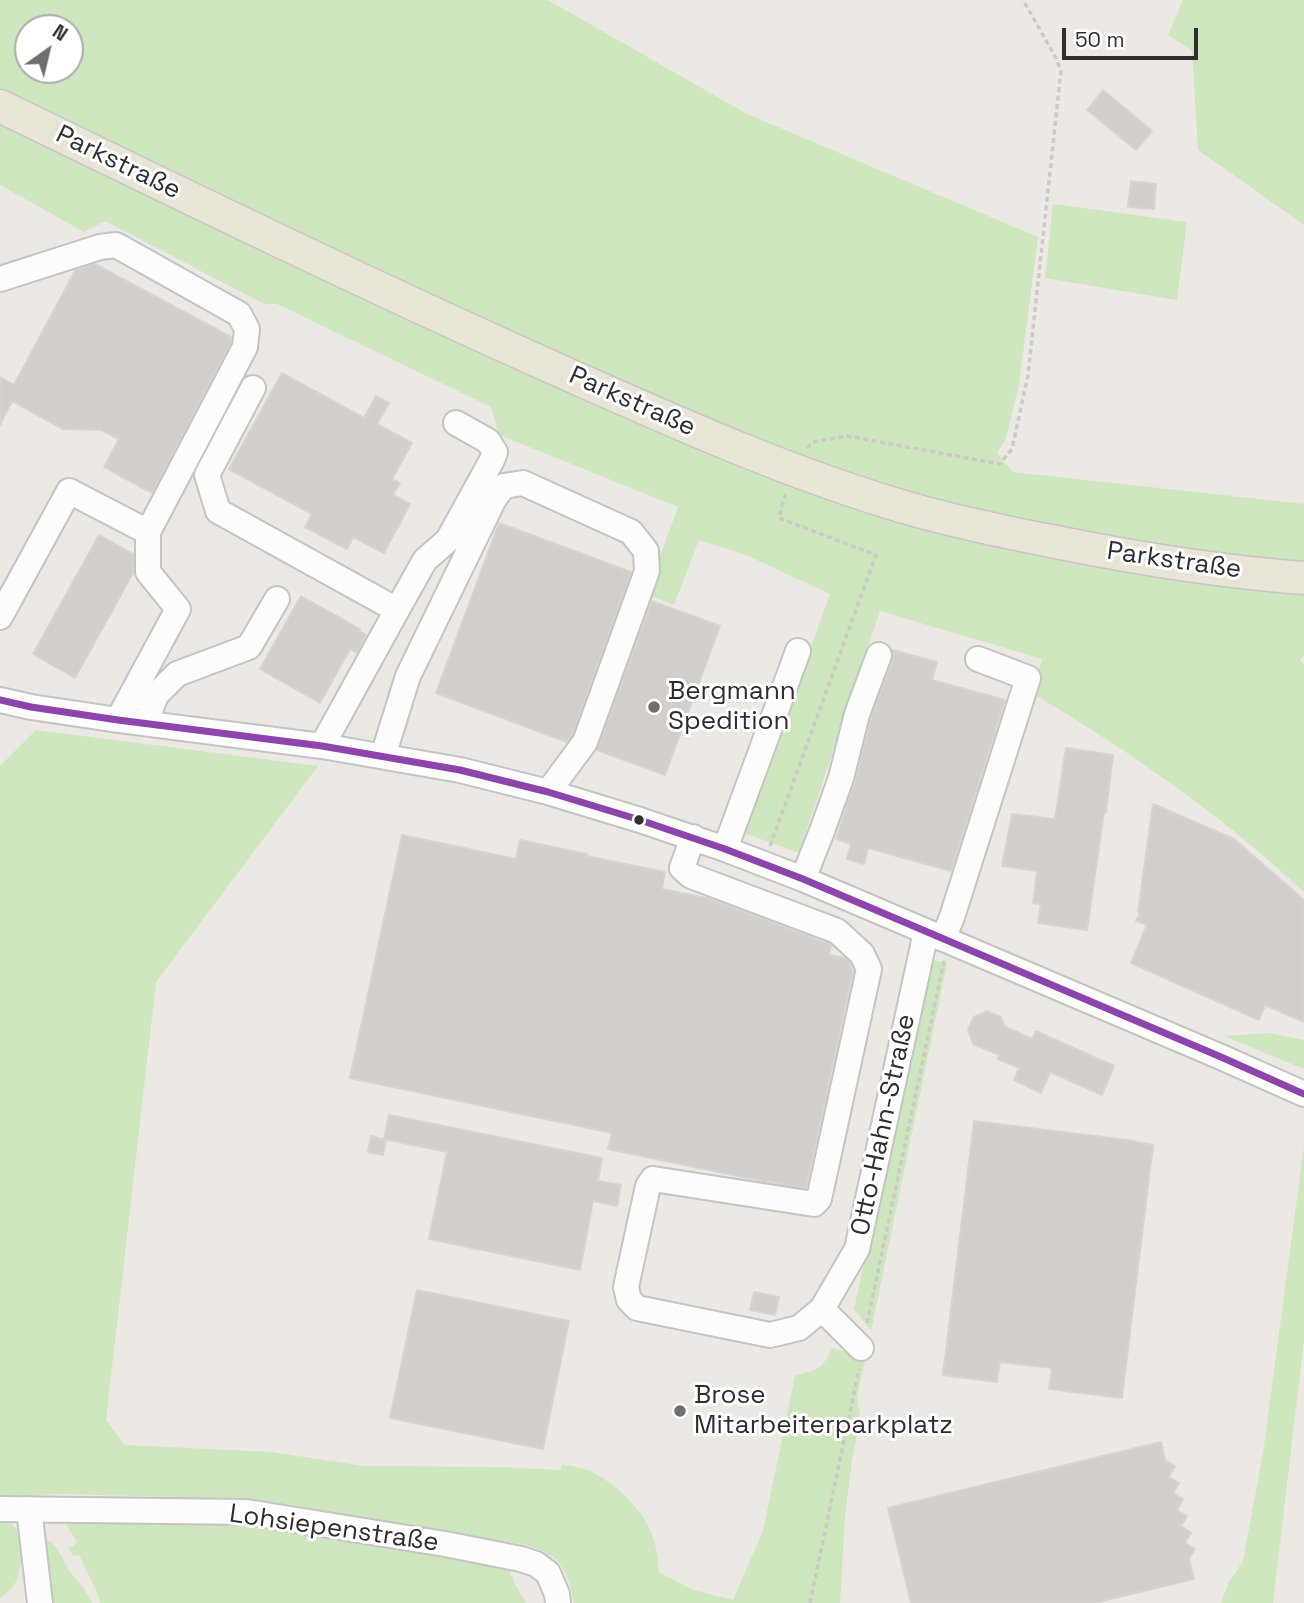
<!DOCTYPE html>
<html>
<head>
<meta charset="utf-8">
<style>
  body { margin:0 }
  #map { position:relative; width:1304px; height:1603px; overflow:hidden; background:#ece8e4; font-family:"Space Grotesk",sans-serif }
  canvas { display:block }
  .north { position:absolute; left:14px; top:14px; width:70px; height:70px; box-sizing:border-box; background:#fff; border:2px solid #ababab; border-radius:50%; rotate:34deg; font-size:19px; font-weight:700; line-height:28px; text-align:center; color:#2e2e2e }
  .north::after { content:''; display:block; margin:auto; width:24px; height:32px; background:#706f6e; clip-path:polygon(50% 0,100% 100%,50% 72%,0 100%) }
  .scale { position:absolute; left:1062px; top:28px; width:136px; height:32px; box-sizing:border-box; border:4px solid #2e2e2e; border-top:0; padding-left:9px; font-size:21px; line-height:24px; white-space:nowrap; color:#2e2e2e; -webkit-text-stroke:5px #fff; paint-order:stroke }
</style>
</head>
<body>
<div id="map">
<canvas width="1304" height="1603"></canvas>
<div class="north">N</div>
<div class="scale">50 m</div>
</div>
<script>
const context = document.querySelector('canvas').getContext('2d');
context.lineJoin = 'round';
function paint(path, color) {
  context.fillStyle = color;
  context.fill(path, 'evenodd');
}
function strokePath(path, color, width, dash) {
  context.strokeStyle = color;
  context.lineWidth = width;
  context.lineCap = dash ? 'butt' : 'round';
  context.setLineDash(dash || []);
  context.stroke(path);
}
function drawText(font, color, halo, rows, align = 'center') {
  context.font = font + ' "Space Grotesk",sans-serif';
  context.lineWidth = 6;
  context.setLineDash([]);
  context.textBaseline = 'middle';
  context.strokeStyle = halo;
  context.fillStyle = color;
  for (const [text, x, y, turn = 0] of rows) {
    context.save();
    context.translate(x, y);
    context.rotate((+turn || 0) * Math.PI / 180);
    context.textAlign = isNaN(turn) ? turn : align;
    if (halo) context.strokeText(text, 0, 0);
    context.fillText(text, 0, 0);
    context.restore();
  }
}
paint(new Path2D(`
  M 0,0 L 548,0 L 747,114 L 1038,237 L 1019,384 L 1006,438 L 997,453 L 1013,472 L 1304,504 L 1304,655 L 1300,660 L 1304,664 L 1304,892 C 1222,815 1129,751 1032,693 L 1042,659 L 880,611 L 799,853 L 744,833 L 830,594 L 746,555 L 699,540 L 674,605 L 646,594 L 678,507 L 507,438 L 499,434 L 491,407 L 277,304 L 264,304 L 105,221 L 84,232 L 0,185 ZM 28,28 L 70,28 L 70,70 L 28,70 Z
  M 1183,0 L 1304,0 L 1304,225 L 1198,150 L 1192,50 L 1168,35 Z
  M 1053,204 L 1187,222 L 1177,300 L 1045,278 Z
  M 36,730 L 318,766 L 156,982 L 106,1420 L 125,1445 L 272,1452 L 364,1466 L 498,1467 L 560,1470 L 562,1464 C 570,1466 580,1467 588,1470 C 616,1483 645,1510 654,1540 C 657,1550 658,1562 659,1572 L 693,1590 L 733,1600 L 763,1531 L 795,1376 C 816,1369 823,1371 831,1348 L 866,1356 L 857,1396 L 860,1417 L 852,1461 L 845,1516 L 840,1603 L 574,1603 C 567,1568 562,1556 526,1545 L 242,1499 L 66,1494 L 0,1496 L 0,766 Z
  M 934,960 L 947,964 L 871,1331 L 854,1309 L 926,967 Z
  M 1269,1033 L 1304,1040 L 1304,1069 L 1224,1036 Z
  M 1304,1146 L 1304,1340 L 1273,1603 L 1221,1603 L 1229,1582 L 1243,1561 L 1263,1453 Z
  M 62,1517 L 253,1520 L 507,1565 L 515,1584 L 526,1603 L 100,1603 L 98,1594 L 79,1555 L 73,1556 L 69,1549 L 77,1542 Z
  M 0,1518 C 22,1525 24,1544 27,1564 L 20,1565 C 19,1580 13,1590 0,1598 Z
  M 39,1538 C 58,1540 61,1557 69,1570 C 77,1581 87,1590 92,1603 L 52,1603 Z`), '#cee6be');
const building = new Path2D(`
  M 1103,90 L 1152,131 L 1136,150 L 1087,110 Z
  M 1131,181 L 1156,184 L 1154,209 L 1128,207 Z
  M 95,264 L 231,337 L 231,343 L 152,493 L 104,467 L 119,439 L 101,430 L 63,429 L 12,401 L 0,425 L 0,377 L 14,385 L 75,271 Z
  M 282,373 L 364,418 L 376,396 L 389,403 L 377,424 L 412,443 L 392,479 L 400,483 L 393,495 L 410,504 L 384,553 L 353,537 L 347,549 L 305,527 L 312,514 L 229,469 Z
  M 499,523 L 631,572 L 572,735 L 567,742 L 436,693 Z
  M 99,535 L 133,554 L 133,573 L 75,678 L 33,654 Z
  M 301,596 L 360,629 L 359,631 L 366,635 L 357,652 L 350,649 L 320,703 L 260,669 Z
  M 652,601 L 720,626 L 665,775 L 597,750 Z
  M 893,650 L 937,662 L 932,680 L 1005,700 L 951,871 L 868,848 L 864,864 L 847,859 L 851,844 L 836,839 L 855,782 L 871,718 L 893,660 Z
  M 1066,748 L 1113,755 L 1106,813 L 1104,812 L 1087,930 L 1038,923 L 1041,904 L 1033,903 L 1037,871 L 1002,866 L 1012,814 L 1055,819 Z
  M 1153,804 L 1234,839 L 1304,900 L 1304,1022 L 1265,1005 L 1259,1020 L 1131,963 L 1147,925 L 1136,921 L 1140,913 L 1138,912 Z
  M 402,835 L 516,859 L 520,840 L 587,854 L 586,856 L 665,872 L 662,889 L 707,898 L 829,944 L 831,946 L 829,955 L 845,958 L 850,963 L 853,971 L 806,1188 L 752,1179 L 608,1149 L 612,1133 L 350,1078 Z
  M 987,1011 L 1001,1017 L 1004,1026 L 1032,1039 L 1036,1031 L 1114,1066 L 1102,1095 L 1050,1072 L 1041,1093 L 1014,1080 L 1019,1068 L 998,1059 L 999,1055 L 973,1044 L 968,1029 L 974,1017 Z
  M 389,1115 L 602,1158 L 598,1181 L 621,1185 L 617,1206 L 593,1201 L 580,1270 L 429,1239 L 447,1152 L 384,1139 Z
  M 974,1121 L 1135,1141 L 1135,1142 L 1153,1145 L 1122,1398 L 1049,1389 L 1052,1368 L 1000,1362 L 997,1382 L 943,1375 Z
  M 371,1136 L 386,1140 L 383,1155 L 368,1152 Z
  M 417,1290 L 569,1321 L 543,1449 L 390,1418 Z
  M 754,1292 L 779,1297 L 775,1315 L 750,1310 Z
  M 1161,1442 L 1165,1460 L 1175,1466 L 1169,1477 L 1179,1483 L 1173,1493 L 1183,1499 L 1177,1510 L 1187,1516 L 1181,1526 L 1191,1533 L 1185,1543 L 1195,1549 L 1189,1559 L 1194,1579 L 1094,1603 L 911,1603 L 888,1508 Z`);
paint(building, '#d1cecb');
strokePath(building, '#d7d4d0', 2);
const minor = new Path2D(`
  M 0,279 L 100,247 L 116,245 L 239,314 L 247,329 L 245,347 L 148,532
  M 253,388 L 207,475 L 218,511 L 397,610 L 322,746
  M 397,610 L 425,560 L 448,540 L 492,460 L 495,452 L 488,441 L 456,423
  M 0,617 L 69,491 L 148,532 L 148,572 L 178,609 L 118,720
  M 0,700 L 31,707 L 118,720 L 322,746 L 460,770 L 548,792 L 640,820 L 725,849 L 803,879 L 1221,1057 L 1304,1094
  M 146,722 L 156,695 L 177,674 L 249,647 L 277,599
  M 383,756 L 408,676 L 494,499 L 504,486 L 523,483 L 631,532 L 646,551 L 647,571 L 585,742 L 548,792
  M 693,837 L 682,868 L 691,876 L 837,931 L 862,954 L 869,969 L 819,1199 L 814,1204 L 653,1179 L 648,1186 L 626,1287 L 629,1300 L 637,1308 L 770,1335 L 799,1328 L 822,1309 L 857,1249 L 926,932
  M 725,849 L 798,651
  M 803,879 L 822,831 L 841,778 L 857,714 L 879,655
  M 943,939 L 952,917 L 1028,678 L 978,659
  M 822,1309 L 861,1348
  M 0,1509 L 247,1512 L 445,1544 L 521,1559 L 536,1564 L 548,1573 L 557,1594 L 558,1603
  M 29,1509 L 40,1603`);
const major = new Path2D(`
  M 0,106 C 185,196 370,286 558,370 C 671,420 785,472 904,507 C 955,522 1009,533 1061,543 C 1141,559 1222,572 1304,578`);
strokePath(minor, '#c5c4c5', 28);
strokePath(major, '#c6c5c4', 35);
strokePath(new Path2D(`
  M 807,448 L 813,442 L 847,436 L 1000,464 L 1012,449 L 1028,375 L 1061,71 L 1056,58 L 1023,0
  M 770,846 L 876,555 L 779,518 L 786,492
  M 867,1323 L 944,961
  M 810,1603 L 859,1369`), '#c9c9c8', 3.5, [5, 3.5]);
strokePath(minor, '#fcfcfb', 24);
strokePath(major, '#e8e4d6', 32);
strokePath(new Path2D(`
  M 0,700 L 31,707 L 118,720 L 322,746 L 460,770 L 548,792 L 640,820 L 725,849 L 803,879 L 1221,1057 L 1304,1094`), '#8e44ad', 7);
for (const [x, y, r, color] of [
  [654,707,7,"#706f6e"],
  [639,820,6,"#2e2e2e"],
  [680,1411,7,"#706f6e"]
]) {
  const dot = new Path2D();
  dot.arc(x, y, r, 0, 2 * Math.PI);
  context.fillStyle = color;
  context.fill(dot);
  strokePath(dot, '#fff', 2.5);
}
drawText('26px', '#2e2e2e', '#fff', [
  ["Parkstraße",118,163,26],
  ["Parkstraße",632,402,24],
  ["Parkstraße",1174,561,8],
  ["Otto-Hahn-Straße",884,1125,-78],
  ["Lohsiepenstraße",334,1529,8]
]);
drawText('26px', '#2e2e2e', '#fff', [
  ["Bergmann",668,692],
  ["Spedition",668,722],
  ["Brose",694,1396],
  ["Mitarbeiterparkplatz",694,1426]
], 'left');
</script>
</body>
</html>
